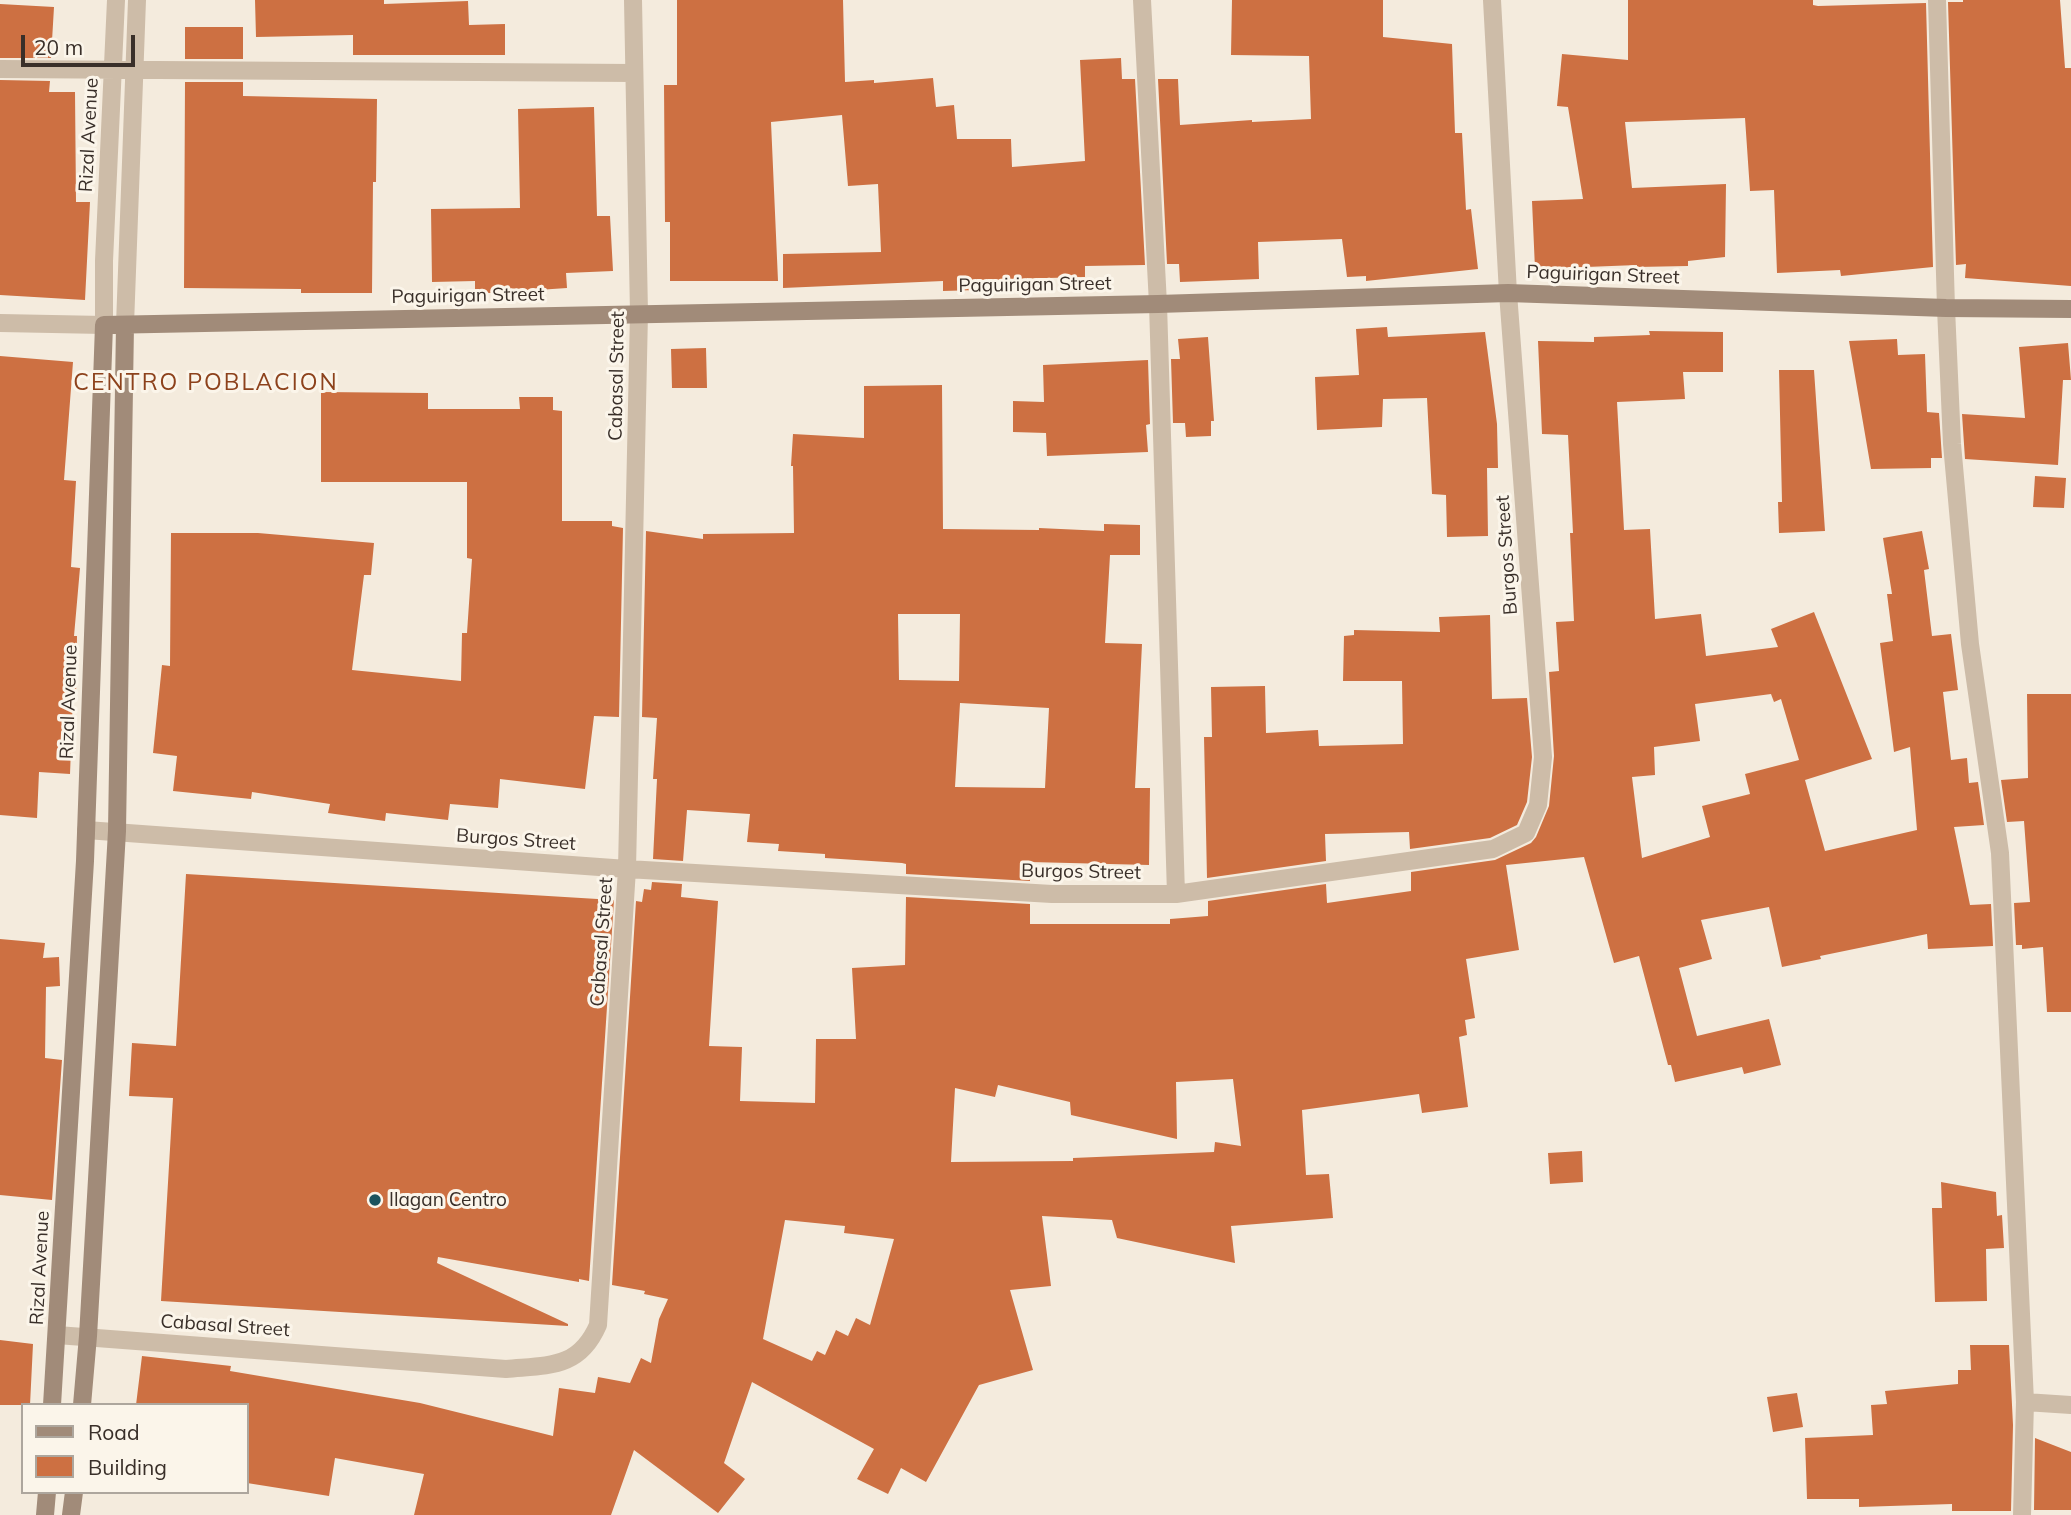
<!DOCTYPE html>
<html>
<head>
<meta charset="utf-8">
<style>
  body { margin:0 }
  #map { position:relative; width:2071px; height:1515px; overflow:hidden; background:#f4ebdd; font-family:Mulish,sans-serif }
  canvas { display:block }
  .legend { position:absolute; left:21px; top:1403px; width:228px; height:91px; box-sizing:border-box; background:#fbf5ea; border:2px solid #ada69d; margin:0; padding:9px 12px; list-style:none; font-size:21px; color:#392f29 }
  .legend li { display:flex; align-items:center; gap:14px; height:35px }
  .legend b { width:35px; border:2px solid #ada69d }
  .scale { position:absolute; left:21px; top:35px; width:114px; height:32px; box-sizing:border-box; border:4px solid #392f29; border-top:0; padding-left:9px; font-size:21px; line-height:24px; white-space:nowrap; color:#392f29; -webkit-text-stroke:5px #fbf5ea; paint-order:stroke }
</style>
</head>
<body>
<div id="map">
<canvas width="2071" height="1515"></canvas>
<ul class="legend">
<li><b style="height:9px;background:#a18b79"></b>Road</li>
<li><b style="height:19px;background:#cd7042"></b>Building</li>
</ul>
<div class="scale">20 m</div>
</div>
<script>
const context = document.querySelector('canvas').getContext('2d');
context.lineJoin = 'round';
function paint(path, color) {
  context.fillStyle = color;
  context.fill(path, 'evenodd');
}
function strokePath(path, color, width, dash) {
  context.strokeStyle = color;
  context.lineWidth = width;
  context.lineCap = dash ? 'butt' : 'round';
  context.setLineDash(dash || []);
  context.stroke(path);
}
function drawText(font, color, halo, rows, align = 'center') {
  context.font = font + ' Mulish,sans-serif';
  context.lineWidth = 6;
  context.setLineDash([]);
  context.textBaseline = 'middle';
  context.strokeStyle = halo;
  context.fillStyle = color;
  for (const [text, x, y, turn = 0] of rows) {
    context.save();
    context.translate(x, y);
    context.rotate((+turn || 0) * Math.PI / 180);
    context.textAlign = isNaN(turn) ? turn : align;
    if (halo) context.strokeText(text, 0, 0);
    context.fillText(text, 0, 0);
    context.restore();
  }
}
paint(new Path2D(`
  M 255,0 L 384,0 L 384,4 L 468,1 L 469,25 L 505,24 L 505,55 L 353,55 L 353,35 L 256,37 Z
  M 677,0 L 843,0 L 845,82 L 874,80 L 874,83 L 933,78 L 936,107 L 954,105 L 957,139 L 1011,139 L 1012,167 L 1085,161 L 1080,60 L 1121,58 L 1122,79 L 1135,79 L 1145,265 L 1085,266 L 1085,277 L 1011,279 L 1011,289 L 943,291 L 943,281 L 783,288 L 783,254 L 881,252 L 878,184 L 848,186 L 842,115 L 771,122 L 778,281 L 670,281 L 670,222 L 665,222 L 664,85 L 677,85 Z
  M 1232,0 L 1383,0 L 1383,37 L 1452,44 L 1455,133 L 1462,133 L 1466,210 L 1471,209 L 1478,269 L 1366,281 L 1366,276 L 1347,277 L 1342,239 L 1258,242 L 1259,279 L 1180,282 L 1179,264 L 1167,264 L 1158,79 L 1178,79 L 1180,125 L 1252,120 L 1252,122 L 1311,119 L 1309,56 L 1231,55 Z
  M 1628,0 L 1813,0 L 1813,5 L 1818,6 L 1926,3 L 1933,267 L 1841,276 L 1840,270 L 1777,273 L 1774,190 L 1750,191 L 1745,118 L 1625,122 L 1632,188 L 1726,184 L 1725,257 L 1688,261 L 1688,266 L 1637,267 L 1637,265 L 1535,269 L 1532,201 L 1583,199 L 1568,107 L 1557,106 L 1562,54 L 1628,60 Z
  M 1963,0 L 2060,0 L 2065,68 L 2071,68 L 2071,286 L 1965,278 L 1966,264 L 1956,265 L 1948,2 L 1963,2 Z
  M 0,4 L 54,7 L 51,58 L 0,58 Z
  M 185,27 L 243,27 L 243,59 L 185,59 Z
  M 0,80 L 50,81 L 49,92 L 75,92 L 76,202 L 90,202 L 85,300 L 0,295 Z
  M 185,82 L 243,82 L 243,96 L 377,99 L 376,182 L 373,182 L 372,293 L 301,293 L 301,289 L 184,288 Z
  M 594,107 L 597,216 L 610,216 L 613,271 L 566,273 L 567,288 L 523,291 L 523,293 L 475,293 L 475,281 L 432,282 L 431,209 L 520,208 L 518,109 Z
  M 1387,327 L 1388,337 L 1485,332 L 1497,424 L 1498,468 L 1487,468 L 1488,536 L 1447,537 L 1446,495 L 1432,494 L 1427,398 L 1383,399 L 1382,427 L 1317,430 L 1315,377 L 1359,375 L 1356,329 Z
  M 1649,331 L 1723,332 L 1723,372 L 1683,372 L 1685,399 L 1617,402 L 1624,530 L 1650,529 L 1655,619 L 1701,614 L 1706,656 L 1778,647 L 1771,629 L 1814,612 L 1872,759 L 1805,780 L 1825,851 L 1917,830 L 1910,747 L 1894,752 L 1880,643 L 1893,641 L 1887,594 L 1892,594 L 1883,538 L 1922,531 L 1929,569 L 1924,570 L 1932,636 L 1951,634 L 1958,690 L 1943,692 L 1951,760 L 1967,758 L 1969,783 L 1978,782 L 1984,825 L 1954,827 L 1970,905 L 1991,904 L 1993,946 L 1928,949 L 1927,934 L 1820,956 L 1821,959 L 1782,967 L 1769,907 L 1701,920 L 1712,959 L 1679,968 L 1697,1036 L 1769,1019 L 1781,1065 L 1744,1074 L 1742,1067 L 1675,1082 L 1671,1065 L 1668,1065 L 1639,956 L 1614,963 L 1584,857 L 1506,865 L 1519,950 L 1466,959 L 1475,1018 L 1465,1020 L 1467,1035 L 1459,1037 L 1468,1107 L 1422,1113 L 1419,1094 L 1302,1110 L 1306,1175 L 1329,1174 L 1333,1218 L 1231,1226 L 1235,1263 L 1117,1238 L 1112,1220 L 1042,1216 L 1051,1286 L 1010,1290 L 1033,1370 L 979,1385 L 926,1482 L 901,1468 L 888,1494 L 857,1479 L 874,1449 L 752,1382 L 724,1463 L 745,1479 L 718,1513 L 634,1450 L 611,1515 L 414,1515 L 424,1474 L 335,1458 L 329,1496 L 247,1483 L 247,1405 L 136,1405 L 142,1356 L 231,1366 L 230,1371 L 420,1403 L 553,1436 L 559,1388 L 595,1393 L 598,1377 L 630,1383 L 641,1358 L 651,1363 L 659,1319 L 668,1299 L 644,1294 L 645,1291 L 612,1285 L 636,901 L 642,902 L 644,889 L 651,890 L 652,882 L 682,884 L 681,897 L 718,901 L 709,1046 L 742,1047 L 740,1101 L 815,1103 L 816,1039 L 856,1039 L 852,968 L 905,965 L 906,897 L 1030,904 L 1030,924 L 1170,924 L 1170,919 L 1208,916 L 1208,901 L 1326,884 L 1327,903 L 1411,891 L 1411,872 L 1495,860 L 1531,843 L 1536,837 L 1549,806 L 1554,756 L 1549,672 L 1559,671 L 1556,622 L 1574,621 L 1570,533 L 1573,533 L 1568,435 L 1542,434 L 1538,341 L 1594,342 L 1594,337 L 1650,335 ZM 1771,694 L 1774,702 L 1781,699 L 1799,760 L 1745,774 L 1750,794 L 1702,806 L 1710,837 L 1642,858 L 1632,777 L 1655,775 L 1654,747 L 1700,741 L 1695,704 ZM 1233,1079 L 1241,1146 L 1215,1142 L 1214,1152 L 1073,1158 L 1073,1161 L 951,1162 L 955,1088 L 995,1097 L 998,1085 L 1070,1102 L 1071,1115 L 1177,1139 L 1176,1082 ZM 785,1220 L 845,1226 L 844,1233 L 894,1239 L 870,1325 L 856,1318 L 848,1336 L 836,1330 L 825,1355 L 817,1351 L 812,1361 L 763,1339 Z
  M 1208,337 L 1214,421 L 1211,421 L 1211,436 L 1186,437 L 1185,423 L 1173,423 L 1171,359 L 1180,359 L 1178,339 Z
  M 1897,339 L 1898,355 L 1925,354 L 1927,412 L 1939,413 L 1942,458 L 1931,458 L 1931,468 L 1871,469 L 1849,341 Z
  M 2068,343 L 2071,380 L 2063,380 L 2058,465 L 1965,459 L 1962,414 L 2025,418 L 2019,347 Z
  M 706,348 L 707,388 L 672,388 L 671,349 Z
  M 0,356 L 73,362 L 64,480 L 76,481 L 71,567 L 80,568 L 74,636 L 77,636 L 76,696 L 73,696 L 70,774 L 39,772 L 37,818 L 0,815 Z
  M 1148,360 L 1150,424 L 1146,425 L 1148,452 L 1047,456 L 1046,433 L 1013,432 L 1013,401 L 1044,402 L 1043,365 Z
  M 1779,370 L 1814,370 L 1825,531 L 1779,533 L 1778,502 L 1782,502 Z
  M 942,385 L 943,529 L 1039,530 L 1039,528 L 1104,531 L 1104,524 L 1140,525 L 1140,555 L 1110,555 L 1105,643 L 1142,644 L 1135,788 L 1150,788 L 1149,865 L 1030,862 L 1030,881 L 906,874 L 906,864 L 902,863 L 825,858 L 825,854 L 778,851 L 779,844 L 747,842 L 750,814 L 687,810 L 683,861 L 653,859 L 657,779 L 653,779 L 657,718 L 642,717 L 646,531 L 703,539 L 703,534 L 794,533 L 793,466 L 791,466 L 793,434 L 864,438 L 864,386 ZM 898,614 L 960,614 L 959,681 L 899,680 ZM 960,703 L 1049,708 L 1045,788 L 955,787 Z
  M 321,392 L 428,393 L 428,409 L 520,409 L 519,397 L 553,397 L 553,410 L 562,411 L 562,521 L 612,521 L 612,526 L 623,528 L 619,717 L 594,716 L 585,789 L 500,779 L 498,808 L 450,804 L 448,820 L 386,813 L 385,821 L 328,813 L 330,804 L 252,792 L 251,799 L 173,791 L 177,756 L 153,753 L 162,665 L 170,666 L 171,533 L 258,533 L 374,543 L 371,575 L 364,575 L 352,670 L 461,681 L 462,633 L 467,633 L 472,559 L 467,558 L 467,482 L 321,482 Z
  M 2035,476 L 2066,478 L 2064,508 L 2033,507 Z
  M 1490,615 L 1492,699 L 1527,698 L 1532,757 L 1527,802 L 1517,825 L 1490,838 L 1410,849 L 1409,832 L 1325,834 L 1326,861 L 1207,878 L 1204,737 L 1212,737 L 1211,687 L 1265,686 L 1266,733 L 1318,730 L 1319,746 L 1403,744 L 1402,681 L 1343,681 L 1344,636 L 1354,635 L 1354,630 L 1440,632 L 1439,617 Z
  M 2027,694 L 2071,694 L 2071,1012 L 2047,1012 L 2043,947 L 2022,949 L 2022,945 L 2016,945 L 2014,903 L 2030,902 L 2024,821 L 2007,822 L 2001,780 L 2028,778 Z
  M 186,874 L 614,900 L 589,1281 L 579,1279 L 579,1282 L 438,1257 L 437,1263 L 568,1324 L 568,1326 L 161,1301 L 173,1098 L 129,1096 L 132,1043 L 176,1046 Z
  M 0,939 L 45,943 L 43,958 L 59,957 L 60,986 L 46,987 L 45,1058 L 62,1060 L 52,1200 L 0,1195 Z
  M 1582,1151 L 1583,1182 L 1550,1184 L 1548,1153 Z
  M 1941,1182 L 1996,1192 L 1997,1216 L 2002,1215 L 2004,1248 L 1986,1249 L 1987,1301 L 1935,1302 L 1932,1208 L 1942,1208 Z
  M 0,1340 L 33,1344 L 30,1405 L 0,1405 Z
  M 1970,1345 L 2009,1345 L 2013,1425 L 2011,1511 L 1952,1511 L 1952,1504 L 1859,1507 L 1859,1499 L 1807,1499 L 1805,1438 L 1873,1435 L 1871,1405 L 1887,1404 L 1885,1391 L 1958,1384 L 1958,1370 L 1971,1370 Z
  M 1797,1393 L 1803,1427 L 1773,1432 L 1767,1397 Z
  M 2035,1438 L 2071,1452 L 2071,1510 L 2034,1510 Z`), '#cd7042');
strokePath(new Path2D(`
  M 1142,0 L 1158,304 L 1176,894
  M 1937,0 L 1946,308 L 1952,444 L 1970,644 L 2000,853 L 2025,1402 L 2022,1515
  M 0,69 L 634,73
  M 104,325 L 104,261 L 116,0
  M 125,325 L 137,0
  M 86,830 L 627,869 L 1052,894 L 1176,894 L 1493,849 L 1526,833 L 1538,805 L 1543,757 L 1508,293 L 1492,0
  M 57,1335 L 506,1369 C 548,1365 579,1369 598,1325 L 627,869 L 639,313 L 633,0
  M 2025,1402 L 2071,1405`), '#cdbca8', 18);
strokePath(new Path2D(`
  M 0,323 L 104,325`), '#cdbca8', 18);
strokePath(new Path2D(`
  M 52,1405 L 85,861 L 104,325 L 1158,304 L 1508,293 L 1946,308 L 2071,309
  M 82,1405 L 88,1336 L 117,831 L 125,325
  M 45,1515 L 47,1492
  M 71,1515 L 74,1492`), '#a18b79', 18);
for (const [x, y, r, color] of [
  [375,1200,7,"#1b535e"]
]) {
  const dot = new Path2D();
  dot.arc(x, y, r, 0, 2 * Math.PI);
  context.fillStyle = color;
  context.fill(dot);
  strokePath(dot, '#fbf5ea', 2.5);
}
drawText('19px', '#392f29', '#fbf5ea', [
  ["Rizal Avenue",89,135,-87],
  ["Paguirigan Street",1603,275,2],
  ["Paguirigan Street",1035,285,-1],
  ["Paguirigan Street",468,296,-1],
  ["Cabasal Street",617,376,-89],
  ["Burgos Street",1507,555,-94],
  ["Rizal Avenue",69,702,-88],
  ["Burgos Street",516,840,4],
  ["Burgos Street",1081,872,1],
  ["Cabasal Street",602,942,-86],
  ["Rizal Avenue",40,1268,-87],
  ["Cabasal Street",225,1326,4]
]);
drawText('19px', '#392f29', '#fbf5ea', [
  ["Ilagan Centro",389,1200]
], 'left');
context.letterSpacing = '2px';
drawText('23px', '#8d421c', '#fbf5ea', [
  ["CENTRO POBLACION",206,383]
]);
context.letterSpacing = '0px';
</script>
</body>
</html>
